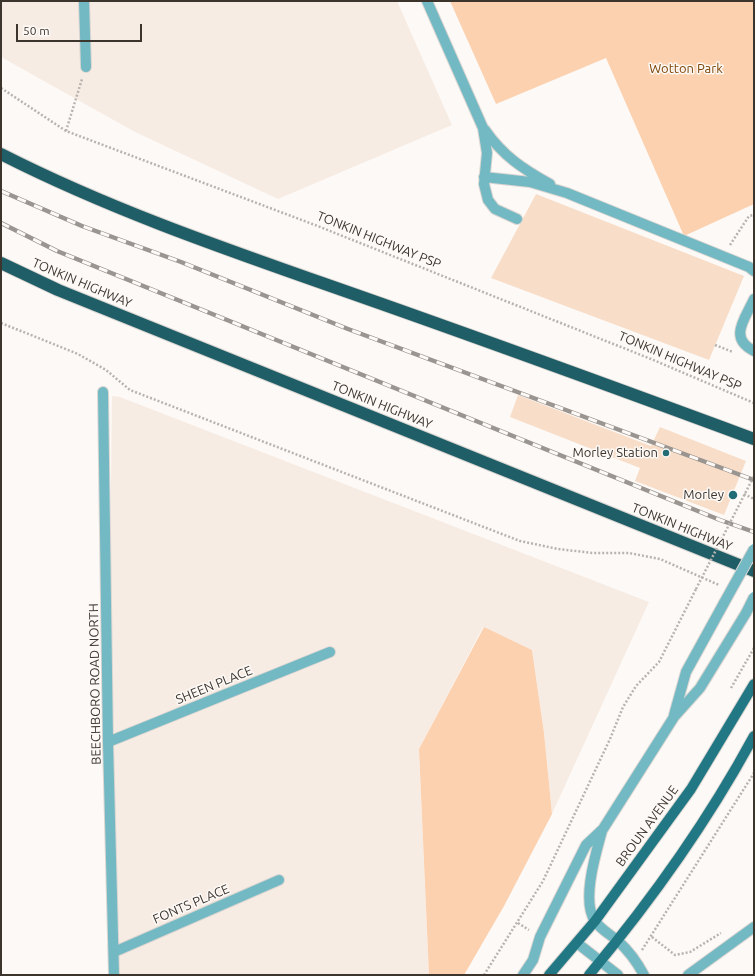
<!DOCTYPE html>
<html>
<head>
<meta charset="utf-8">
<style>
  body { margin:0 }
  #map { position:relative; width:755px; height:976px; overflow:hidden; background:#fdf9f6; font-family:Ubuntu,sans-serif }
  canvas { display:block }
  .frame { position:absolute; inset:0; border:2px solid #3c352e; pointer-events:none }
  .scale { position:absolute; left:16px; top:24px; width:126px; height:18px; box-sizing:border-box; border:2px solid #3c352e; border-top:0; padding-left:5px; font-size:12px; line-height:14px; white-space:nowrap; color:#3c352e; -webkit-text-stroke:3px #fdf9f6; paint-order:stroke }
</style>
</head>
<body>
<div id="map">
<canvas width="755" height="976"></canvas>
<div class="frame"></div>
<div class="scale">50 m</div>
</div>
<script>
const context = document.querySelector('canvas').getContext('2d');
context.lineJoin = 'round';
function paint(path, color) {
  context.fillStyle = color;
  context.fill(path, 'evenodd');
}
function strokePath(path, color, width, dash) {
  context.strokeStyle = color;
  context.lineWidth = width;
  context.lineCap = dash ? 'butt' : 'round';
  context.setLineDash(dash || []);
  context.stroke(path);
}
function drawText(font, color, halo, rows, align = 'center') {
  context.font = font + ' Ubuntu,sans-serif';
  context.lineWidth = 3;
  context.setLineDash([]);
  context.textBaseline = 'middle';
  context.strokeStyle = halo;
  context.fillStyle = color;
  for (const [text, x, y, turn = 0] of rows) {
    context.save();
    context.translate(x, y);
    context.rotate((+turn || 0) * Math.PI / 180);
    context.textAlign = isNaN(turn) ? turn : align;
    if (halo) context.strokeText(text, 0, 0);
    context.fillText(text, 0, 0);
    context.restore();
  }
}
paint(new Path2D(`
  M 1,1 L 397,1 L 452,125 L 278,199 L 135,132 L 1,57 Z
  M 112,396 L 120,397 L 649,602 L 552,814 L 544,733 L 532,650 L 483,627 L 419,749 L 429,975 L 114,975 L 108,742 Z`), '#f7ece4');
paint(new Path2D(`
  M 450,1 L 754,1 L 754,204 L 684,236 L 606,58 L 496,104 Z
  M 484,627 L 532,650 L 544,733 L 552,814 L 504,906 L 464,975 L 429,975 L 419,749 Z`), '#fcd1af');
paint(new Path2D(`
  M 536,194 L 744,276 L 709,360 L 491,278 Z
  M 518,395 L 651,446 L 660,427 L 746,461 L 724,515 L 635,481 L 640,468 L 510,417 Z`), '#f8dec9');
const minor = new Path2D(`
  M 84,1 L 86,67
  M 427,1 L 483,128 L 487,153 L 484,184 L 488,200 L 495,209 L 517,219
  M 485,130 C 503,156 523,169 550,184
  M 484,177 L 530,182 L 567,193 L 749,267 L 754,271
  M 754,299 C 745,319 728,338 754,351
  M 103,392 L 108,742 L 114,975
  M 674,715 L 686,672 L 724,603
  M 108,742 L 330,652
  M 602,831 C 596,853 581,901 595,921 C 600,929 611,935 618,941 C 629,951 637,962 644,975
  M 577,943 L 618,975
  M 114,952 L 279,880
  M 523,975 L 533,960 L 540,937 L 586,845 L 603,829 L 674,717 L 700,688 L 746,613
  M 688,975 L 754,927`);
const major = new Path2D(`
  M 549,975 L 595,921 L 691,789 L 754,684
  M 589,975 C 651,901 708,821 754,736`);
const highway = new Path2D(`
  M 1,154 C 117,213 240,254 362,297 C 493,343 624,391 754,439
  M 1,263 L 58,290 L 754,571`);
strokePath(minor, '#dad6d2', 12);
strokePath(major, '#dad6d2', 12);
strokePath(highway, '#dad6d2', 14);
strokePath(new Path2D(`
  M 1,88 L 66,131 L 315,225 L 651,359 L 754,403
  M 66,131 L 82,79
  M 730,245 L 749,216 L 754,215
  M 1,323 L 78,354 L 106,370 L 130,390 L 520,541 L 558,549 L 593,553 L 629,553 L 660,559 L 719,585
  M 715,345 L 733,352
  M 744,494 L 754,499
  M 731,688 L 754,648
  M 518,923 L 529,930
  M 652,937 L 675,955 L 690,952 L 721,933
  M 642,950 L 754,773
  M 484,975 L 543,881 L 610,739 L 623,707 L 636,686 L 659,662 L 696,589`), '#b8b3af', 2.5, [2, 2]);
strokePath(minor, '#73b9c3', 10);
strokePath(major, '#217884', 10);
strokePath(highway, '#205e67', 12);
const rail = new Path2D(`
  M 1,191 L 82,226 L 181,262 L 348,329 L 754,480
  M 1,223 L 57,251 L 720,520 L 754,532`);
strokePath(rail, '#9a9590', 4.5);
strokePath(rail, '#fdf9f6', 3, [9]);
const minorBridge = new Path2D(`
  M 724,603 L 754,549
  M 746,613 L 754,597`);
strokePath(minorBridge, '#dad6d2', 12, []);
strokePath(new Path2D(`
  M 696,589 L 754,476`), '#b8b3af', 2.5, [2, 2]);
strokePath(minorBridge, '#73b9c3', 10);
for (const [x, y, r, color] of [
  [666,453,4,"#226c76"],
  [733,495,5,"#226c76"]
]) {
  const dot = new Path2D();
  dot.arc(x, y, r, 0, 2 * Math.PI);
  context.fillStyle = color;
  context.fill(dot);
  strokePath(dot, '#fdf9f6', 1.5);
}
drawText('13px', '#7d4505', '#fdf9f6', [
  ["Wotton Park",686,69]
]);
drawText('13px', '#3c352e', '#fdf9f6', [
  ["TONKIN HIGHWAY PSP",379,240,22],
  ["TONKIN HIGHWAY",82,283,23],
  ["TONKIN HIGHWAY PSP",680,361,23],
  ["TONKIN HIGHWAY",382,405,22],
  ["TONKIN HIGHWAY",682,527,22],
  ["BEECHBORO ROAD NORTH",95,684,-91],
  ["SHEEN PLACE",214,685,-22],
  ["BROUN AVENUE",647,826,-54],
  ["FONTS PLACE",191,904,-23]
]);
drawText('13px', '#3c352e', '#fdf9f6', [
  ["Morley Station",658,453],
  ["Morley",724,495]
], 'right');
</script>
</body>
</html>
